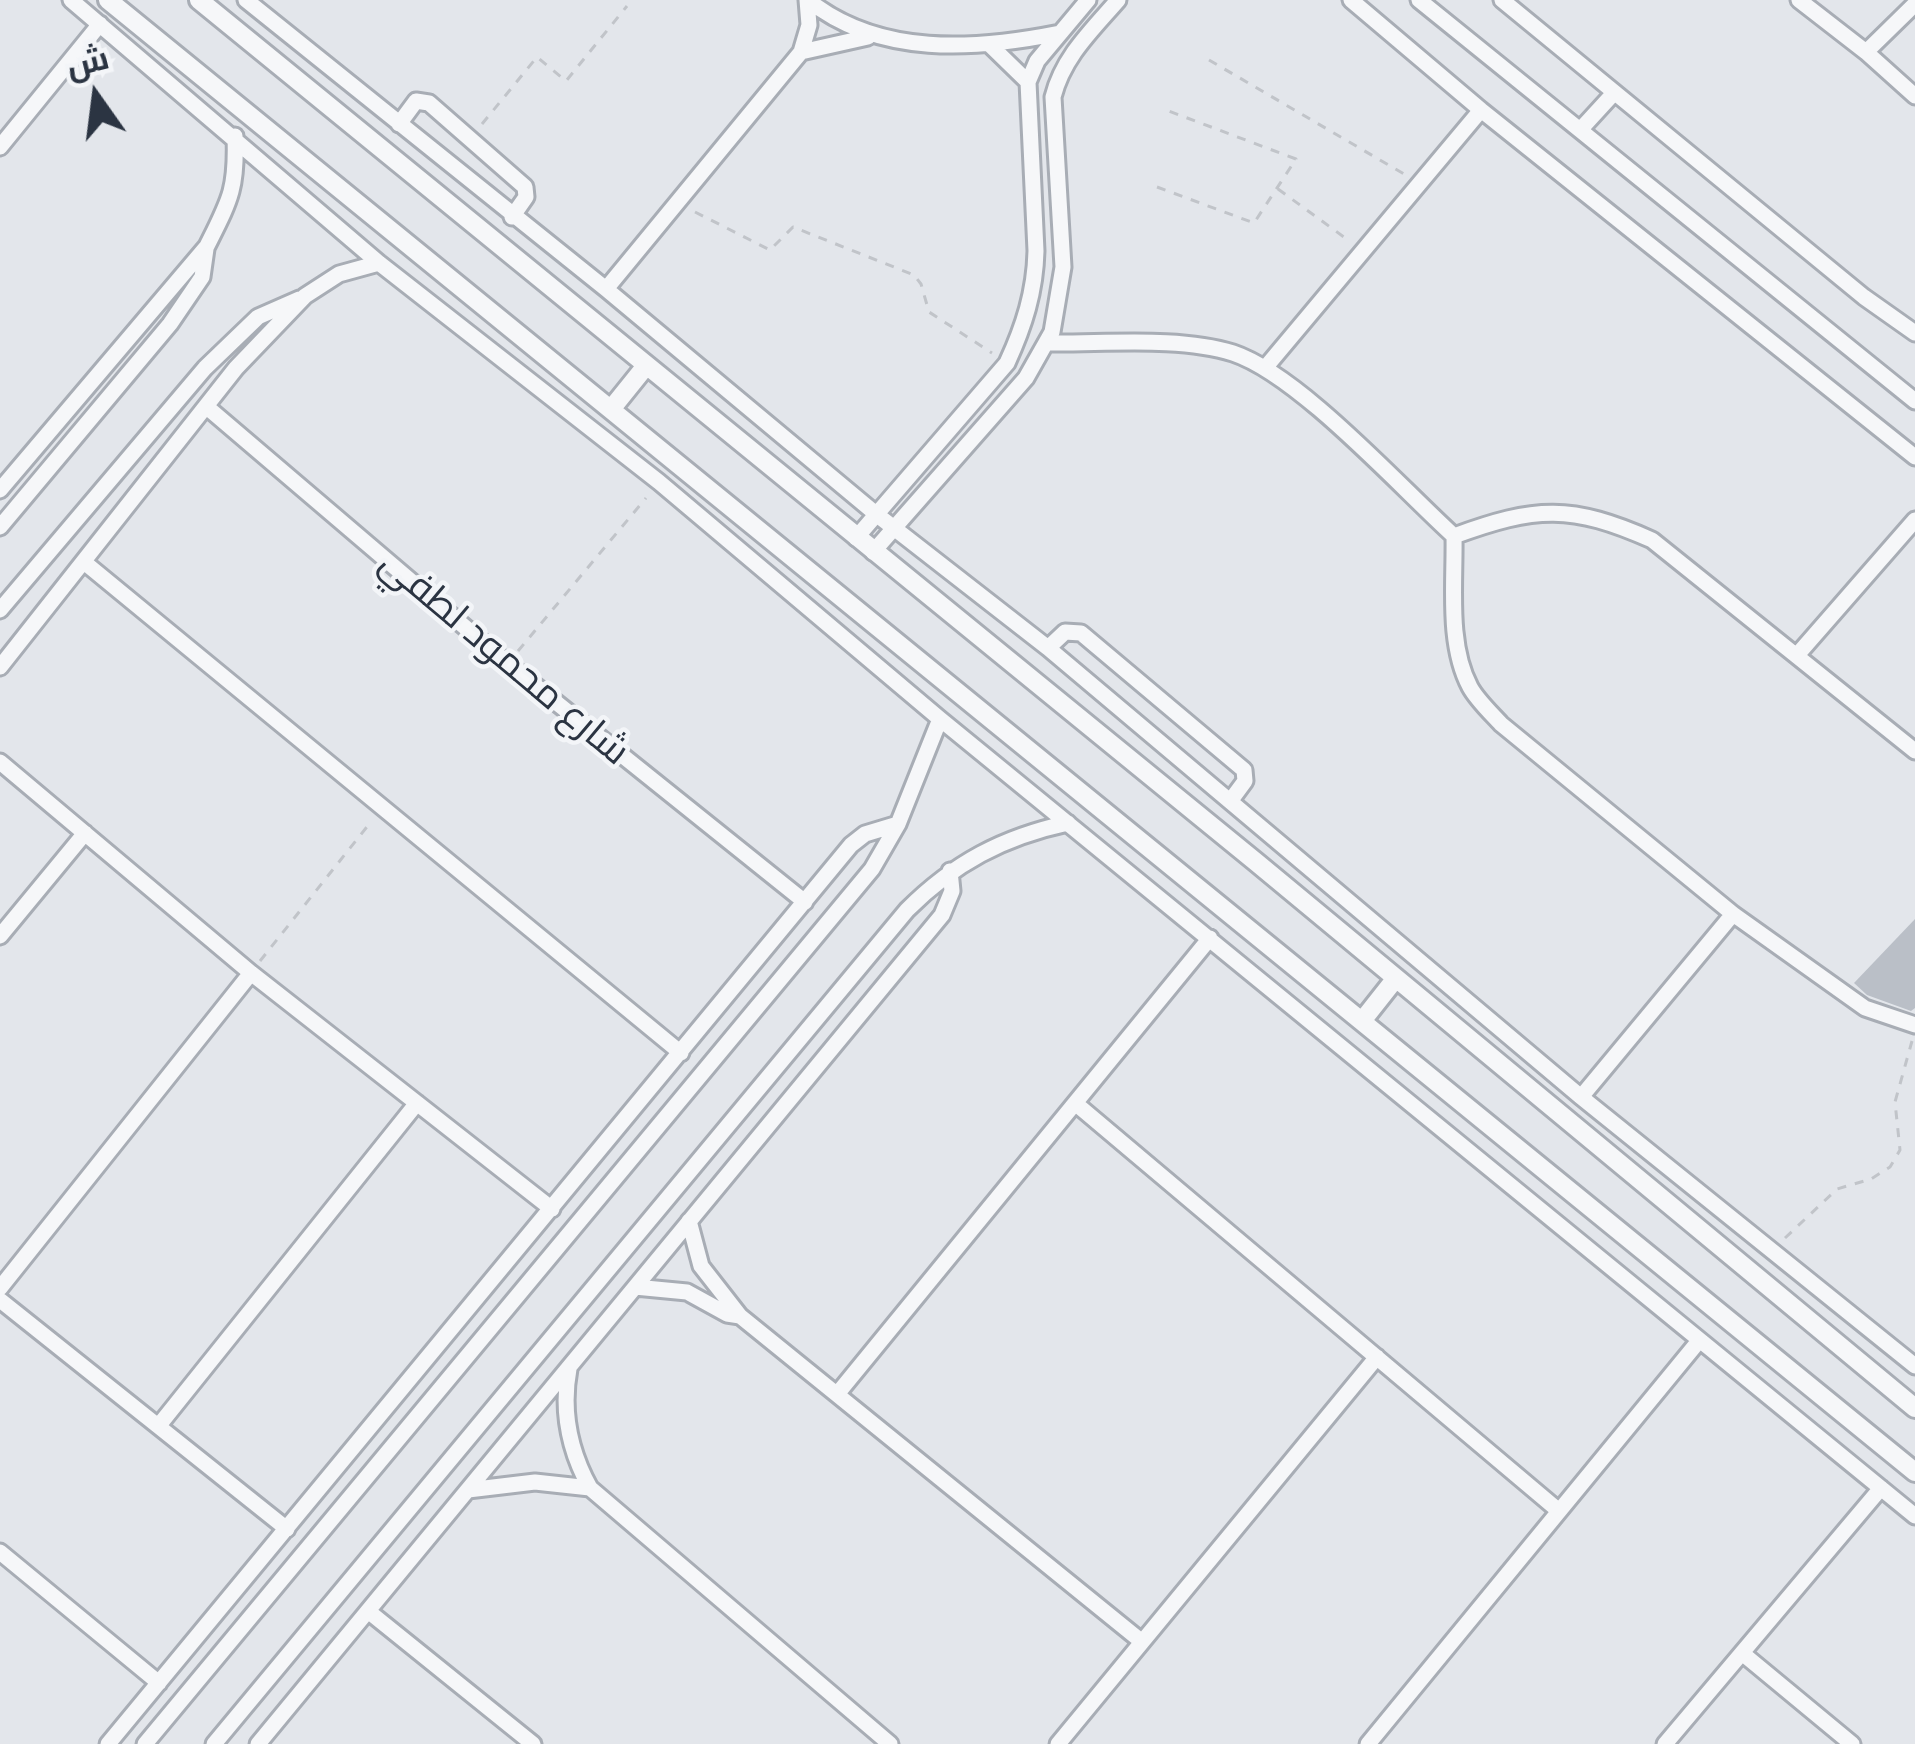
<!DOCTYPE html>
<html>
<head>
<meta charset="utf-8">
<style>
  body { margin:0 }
  #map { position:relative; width:1915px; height:1744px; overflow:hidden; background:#e3e6eb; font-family:"Open Sans",Cairo,sans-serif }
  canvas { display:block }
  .north { position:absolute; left:36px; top:36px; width:120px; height:120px; -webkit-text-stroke:9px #f3f5f8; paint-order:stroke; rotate:346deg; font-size:33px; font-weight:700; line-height:48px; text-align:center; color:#2b3442 }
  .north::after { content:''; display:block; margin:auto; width:42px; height:54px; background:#2b3442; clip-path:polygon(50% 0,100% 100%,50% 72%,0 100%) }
</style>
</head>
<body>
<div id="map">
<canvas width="1915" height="1744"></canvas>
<div class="north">ش</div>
</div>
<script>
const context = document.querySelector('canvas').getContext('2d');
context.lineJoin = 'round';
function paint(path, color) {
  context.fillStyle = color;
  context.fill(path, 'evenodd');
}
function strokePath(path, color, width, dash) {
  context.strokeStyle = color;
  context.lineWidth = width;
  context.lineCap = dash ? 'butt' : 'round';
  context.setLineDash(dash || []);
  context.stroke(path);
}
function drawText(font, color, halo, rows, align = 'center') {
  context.font = font + ' "Open Sans",Cairo,sans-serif';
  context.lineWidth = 9;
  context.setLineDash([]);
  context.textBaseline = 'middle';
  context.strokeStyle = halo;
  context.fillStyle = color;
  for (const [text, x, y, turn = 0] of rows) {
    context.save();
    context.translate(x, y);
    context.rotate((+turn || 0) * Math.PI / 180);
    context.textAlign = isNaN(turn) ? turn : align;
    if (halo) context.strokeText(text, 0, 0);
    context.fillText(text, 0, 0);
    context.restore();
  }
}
paint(new Path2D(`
  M 1915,919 L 1915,1008 L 1911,1011 L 1867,995 L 1854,983 Z`), '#babfc7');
const minor = new Path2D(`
  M 71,0 L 379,263 L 659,482 L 940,719 L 1915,1516
  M 246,0 L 606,289 L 876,514 L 1048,648 L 1581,1097 L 1915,1366
  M 808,0 C 879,57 975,50 1060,33
  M 1351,0 L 1481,110 L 1915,457
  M 1419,0 L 1915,401
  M 1502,0 L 1864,297 L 1915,333
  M 1799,0 L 1866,52 L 1915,4
  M 990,45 L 1028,82
  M 801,52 L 868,37
  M 1866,52 L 1915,96
  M 399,124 L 416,101 L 429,103 L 525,187 L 526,197 L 512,217
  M 1580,130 L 1613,94
  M 0,147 L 100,24
  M 606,289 L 801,52 L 809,25 L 807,0
  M 1047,343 C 1104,344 1179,336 1233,353 C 1299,375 1399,486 1454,536 C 1455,584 1447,644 1470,687 C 1477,700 1491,713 1501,724 L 1733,914 L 1865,1008 L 1915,1025
  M 1265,368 L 1481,110
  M 208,408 L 507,663 L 805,902
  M 0,490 L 207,246 C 230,200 237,189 235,136
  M 0,527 L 170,324 L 202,277 L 206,249
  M 1454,536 C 1536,506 1571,504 1652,540 L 1915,751
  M 856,538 L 1007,363 C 1024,326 1035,292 1036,251 L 1028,82 L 1037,61 L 1088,0
  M 873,552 L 1026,378 L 1052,332 L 1063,267 L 1053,97 C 1063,57 1092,30 1118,0
  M 84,562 L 681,1053
  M 0,610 L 205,368 L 258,317 L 299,299
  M 1048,648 L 1065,632 L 1081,633 L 1244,770 L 1245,781 L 1231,800
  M 1798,654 L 1915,520
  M 0,667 L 236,368 L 305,296 L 339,274 L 379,263
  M 0,762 L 251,973 L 552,1209
  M 0,936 L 85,833
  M 1581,1097 L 1733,914
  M 1075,1103 L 1559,1511
  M 689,1221 L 701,1266 L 740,1316 L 1141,1641
  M 635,1287 L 687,1292 L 727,1314 L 740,1316
  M 0,1288 L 251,973
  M 0,1300 L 287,1529
  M 569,1369 C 561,1412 569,1450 590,1488 L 890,1744
  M 838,1393 L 1210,938
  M 160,1424 L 417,1103
  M 468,1490 L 535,1482 L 590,1488
  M 0,1552 L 159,1683
  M 368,1611 L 533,1744
  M 1742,1653 L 1852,1744
  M 108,1744 L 851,845 L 865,834 L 898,824
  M 145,1744 L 872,869 L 898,824 L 940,719
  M 214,1744 L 907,910 C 954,863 1003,837 1068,823
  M 258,1744 L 942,915 L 952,891 L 950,871
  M 1058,1744 L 1377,1357
  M 1368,1744 L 1698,1342
  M 1665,1744 L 1881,1488`);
const tertiary = new Path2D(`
  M 108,0 L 1915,1472
  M 199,0 L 1256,862 L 1915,1408
  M 612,408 L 645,367
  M 1362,1021 L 1396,978`);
strokePath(minor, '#a8adb5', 21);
strokePath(tertiary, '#a8adb5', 24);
strokePath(new Path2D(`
  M 1209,60 L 1404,174
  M 482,124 L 537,57 L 566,81 L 627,6
  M 1157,187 L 1254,223 L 1296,159 L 1166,110
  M 1278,189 L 1348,240
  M 695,212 L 770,250 L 793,227 L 914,275 L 921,284 L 929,312 L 992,353
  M 518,651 L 646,498
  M 260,961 L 370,823
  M 1785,1238 L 1837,1189 L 1871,1179 L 1890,1167 L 1900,1150 L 1895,1102 L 1912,1041`), '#c1c4c9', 3, [9, 9]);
strokePath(minor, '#f6f7f9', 15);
strokePath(tertiary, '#f6f7f9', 18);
drawText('39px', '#2b3442', '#f3f5f8', [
  ["شارع محمود لطفي",504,658,40]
]);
</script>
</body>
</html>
